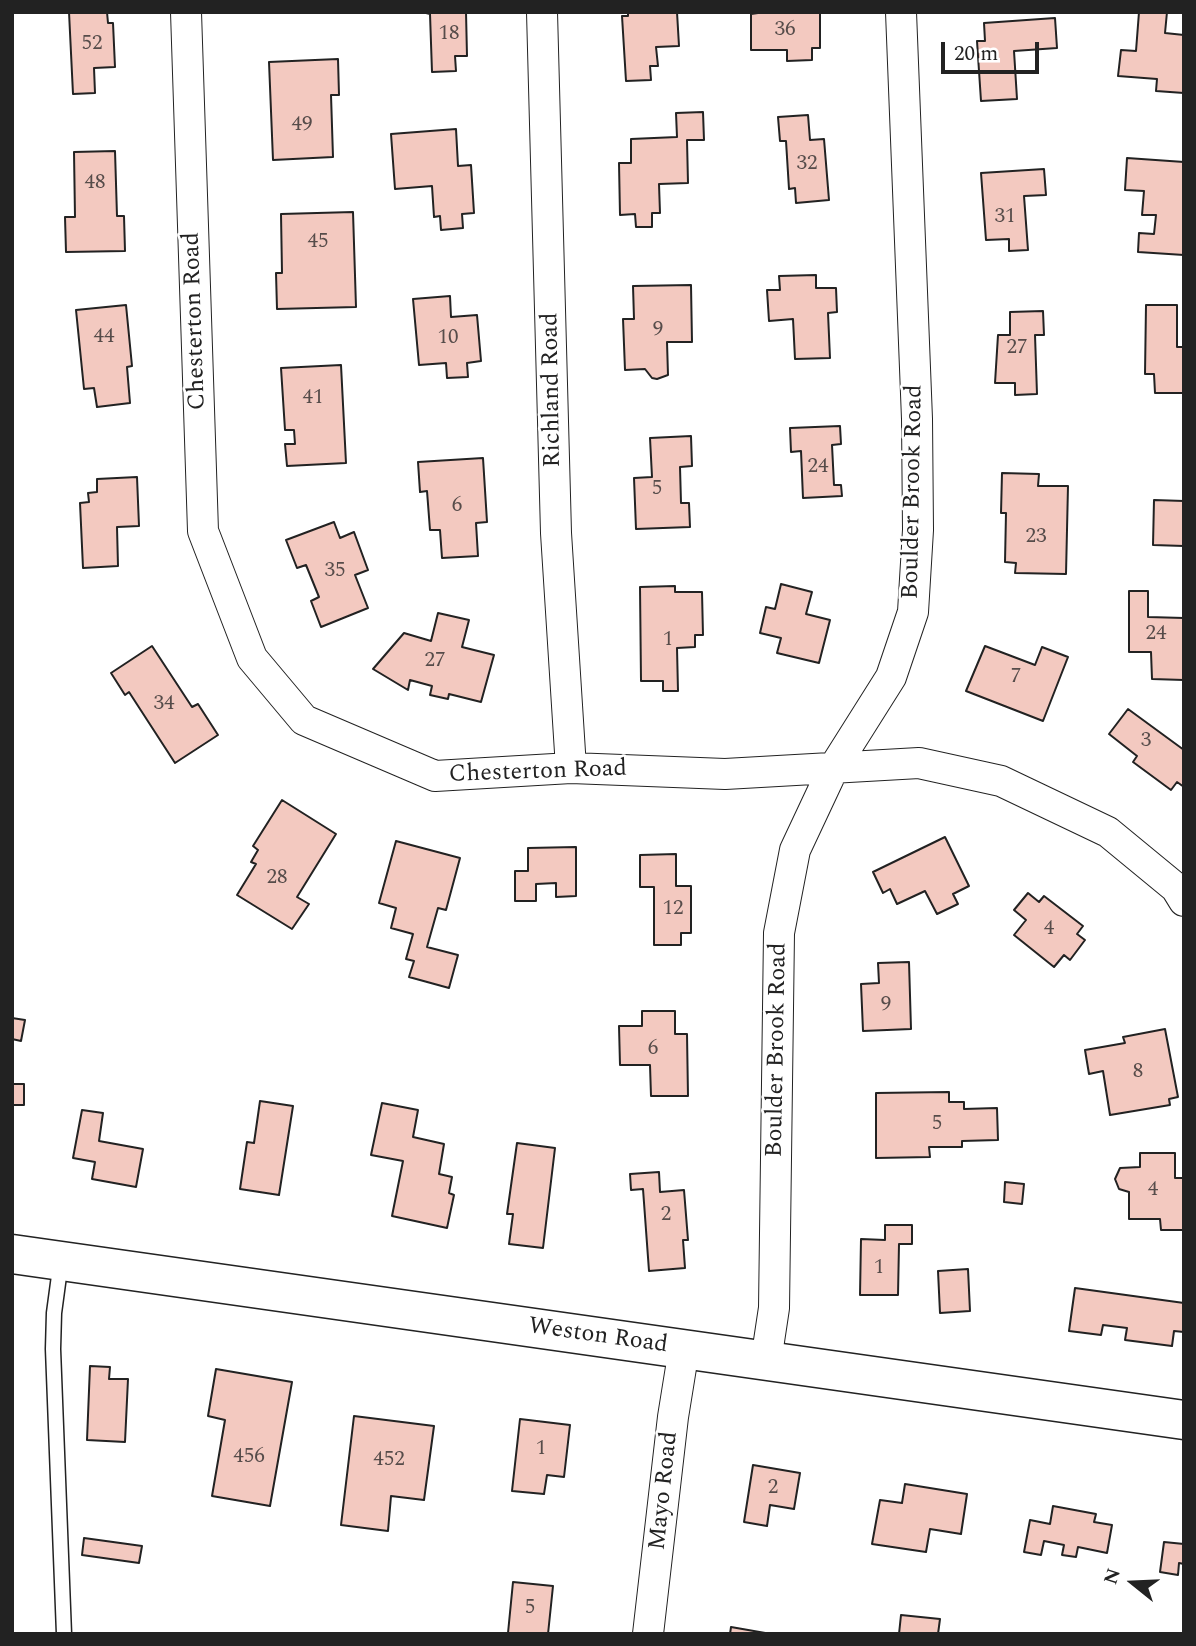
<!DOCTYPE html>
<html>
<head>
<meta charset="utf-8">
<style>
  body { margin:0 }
  #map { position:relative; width:1196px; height:1646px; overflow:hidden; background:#fff; font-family:Spectral,serif }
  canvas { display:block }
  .frame { position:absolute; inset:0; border:14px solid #222; pointer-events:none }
  .north { position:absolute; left:1098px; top:1548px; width:70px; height:70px; -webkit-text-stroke:5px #fff; paint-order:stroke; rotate:288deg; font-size:19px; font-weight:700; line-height:28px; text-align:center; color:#222 }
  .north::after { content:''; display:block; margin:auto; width:24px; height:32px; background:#222; clip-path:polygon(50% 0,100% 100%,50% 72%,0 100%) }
  .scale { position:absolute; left:941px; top:42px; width:98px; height:32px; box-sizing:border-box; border:4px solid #222; border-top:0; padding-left:9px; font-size:21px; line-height:24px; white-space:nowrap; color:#222; -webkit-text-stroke:5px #fff; paint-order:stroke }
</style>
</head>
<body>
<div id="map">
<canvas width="1196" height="1646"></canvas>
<div class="frame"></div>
<div class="north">N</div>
<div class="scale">20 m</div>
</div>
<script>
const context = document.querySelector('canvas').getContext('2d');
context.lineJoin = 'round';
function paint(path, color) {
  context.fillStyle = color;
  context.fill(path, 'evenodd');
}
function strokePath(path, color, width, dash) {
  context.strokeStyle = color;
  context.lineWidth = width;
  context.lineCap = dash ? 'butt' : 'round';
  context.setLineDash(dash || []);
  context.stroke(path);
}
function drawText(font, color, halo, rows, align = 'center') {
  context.font = font + ' Spectral,serif';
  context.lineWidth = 5;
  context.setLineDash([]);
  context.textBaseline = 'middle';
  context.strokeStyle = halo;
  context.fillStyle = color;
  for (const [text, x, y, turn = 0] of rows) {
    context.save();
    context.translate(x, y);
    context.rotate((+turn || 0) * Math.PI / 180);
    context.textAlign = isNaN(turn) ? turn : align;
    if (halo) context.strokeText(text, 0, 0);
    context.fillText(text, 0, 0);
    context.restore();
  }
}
const building = new Path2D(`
  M 69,12 L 107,12 L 108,23 L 113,23 L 115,67 L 94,68 L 95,93 L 73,94 Z
  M 422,12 L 466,12 L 467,56 L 455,56 L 456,71 L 432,72 L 430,14 Z
  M 628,12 L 677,12 L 679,46 L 656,47 L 658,66 L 650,66 L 651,80 L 626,81 L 622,16 L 628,16 Z
  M 765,12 L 820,12 L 820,48 L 812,48 L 812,60 L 787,61 L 787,50 L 751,50 L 751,14 Z
  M 1139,12 L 1167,12 L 1165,33 L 1184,35 L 1184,93 L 1156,91 L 1157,79 L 1118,76 L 1121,50 L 1136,51 Z
  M 1055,18 L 1057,48 L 1014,51 L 1017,99 L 981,101 L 977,41 L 985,41 L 984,23 Z
  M 338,59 L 339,95 L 331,95 L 333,157 L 273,160 L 269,62 Z
  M 703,112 L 704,140 L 687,140 L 688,183 L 659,184 L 660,213 L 652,213 L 652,227 L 636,227 L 635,214 L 620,215 L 619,163 L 631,163 L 631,139 L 677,137 L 676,113 Z
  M 808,115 L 810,140 L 824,139 L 829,200 L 796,203 L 795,188 L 789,189 L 786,141 L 780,141 L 778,117 Z
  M 456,129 L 458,166 L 471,165 L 474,213 L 462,214 L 463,228 L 441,230 L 440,216 L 434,217 L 432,186 L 395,189 L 391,134 Z
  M 115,151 L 117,216 L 124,216 L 125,251 L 66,252 L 65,217 L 75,217 L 74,152 Z
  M 1127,158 L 1184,162 L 1184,255 L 1138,252 L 1139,233 L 1154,234 L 1156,215 L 1142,215 L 1144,191 L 1125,190 Z
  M 1044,169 L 1046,195 L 1024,196 L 1028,250 L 1009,251 L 1009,239 L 986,240 L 981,173 Z
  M 353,212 L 356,307 L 277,309 L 276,273 L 282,273 L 281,214 Z
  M 816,275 L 816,288 L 836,288 L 837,312 L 828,313 L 830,358 L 795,359 L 793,319 L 769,321 L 767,290 L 780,290 L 779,276 Z
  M 691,285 L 692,342 L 667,342 L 668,375 L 657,379 L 652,378 L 645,369 L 625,370 L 623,319 L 634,319 L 633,286 Z
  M 450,296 L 451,317 L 477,315 L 481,361 L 467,363 L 468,377 L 447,378 L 446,363 L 419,365 L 413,299 Z
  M 126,305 L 132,366 L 127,367 L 130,403 L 97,407 L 94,388 L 84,389 L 76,310 Z
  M 1146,305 L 1177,305 L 1177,347 L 1184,347 L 1184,393 L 1155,393 L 1154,374 L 1145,374 Z
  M 1043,311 L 1044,335 L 1035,335 L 1037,394 L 1015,395 L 1015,383 L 995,383 L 998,335 L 1010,335 L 1010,312 Z
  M 341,365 L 346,463 L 287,466 L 285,444 L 295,444 L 294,430 L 285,430 L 281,368 Z
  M 840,426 L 841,444 L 832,445 L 834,485 L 841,485 L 842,496 L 803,498 L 801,451 L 791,452 L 790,428 Z
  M 691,436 L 692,466 L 680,467 L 681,503 L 689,503 L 690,527 L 636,529 L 634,478 L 652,477 L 650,438 Z
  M 483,458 L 487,522 L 476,523 L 478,556 L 442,558 L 440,530 L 430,530 L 427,491 L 420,492 L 418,462 Z
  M 1002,473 L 1039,474 L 1038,486 L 1068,486 L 1066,574 L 1015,573 L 1016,563 L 1005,562 L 1006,513 L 1001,513 Z
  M 137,477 L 139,526 L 117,527 L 118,566 L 83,568 L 80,503 L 89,502 L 88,493 L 97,492 L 97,479 Z
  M 1154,500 L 1184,501 L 1184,546 L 1153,545 Z
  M 334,522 L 340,538 L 354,532 L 368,570 L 355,575 L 368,608 L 321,627 L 311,601 L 319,597 L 306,565 L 297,568 L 286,540 Z
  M 781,584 L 812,592 L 806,614 L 830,620 L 819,663 L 777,653 L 781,638 L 760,633 L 766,607 L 775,609 Z
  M 675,586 L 675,592 L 702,592 L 703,635 L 695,635 L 695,647 L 677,648 L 678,691 L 663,691 L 663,681 L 641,681 L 640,587 Z
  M 1129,591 L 1148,591 L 1148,617 L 1184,618 L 1184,680 L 1152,679 L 1151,652 L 1129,652 Z
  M 438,613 L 469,620 L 462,647 L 494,655 L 481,702 L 449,694 L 448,699 L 430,695 L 432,686 L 410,680 L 408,690 L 373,669 L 404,633 L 431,641 Z
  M 152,646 L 192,707 L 198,704 L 218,735 L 175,763 L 129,692 L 125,695 L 111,673 Z
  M 985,646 L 1035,665 L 1042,647 L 1068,657 L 1043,721 L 966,691 Z
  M 1128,709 L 1184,750 L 1184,787 L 1177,782 L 1171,790 L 1133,762 L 1137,756 L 1109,734 Z
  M 282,800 L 336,834 L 297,897 L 309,904 L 292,929 L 237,895 L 256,864 L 251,862 L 258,850 L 253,846 Z
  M 945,837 L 969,886 L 953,894 L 958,904 L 937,914 L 925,891 L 897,904 L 890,889 L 883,893 L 873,872 Z
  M 396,841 L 460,858 L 446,910 L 438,908 L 427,947 L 458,955 L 449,988 L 409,977 L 414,961 L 406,959 L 413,934 L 391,928 L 396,908 L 379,903 Z
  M 576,847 L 576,896 L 556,897 L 556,883 L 536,884 L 536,901 L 515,901 L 515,871 L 528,871 L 528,848 Z
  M 676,854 L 676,886 L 691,886 L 691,933 L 681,933 L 681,945 L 654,945 L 654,887 L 640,887 L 640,855 Z
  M 1028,893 L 1039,902 L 1044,896 L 1083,926 L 1077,934 L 1085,940 L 1070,960 L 1064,955 L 1054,967 L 1014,935 L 1026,920 L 1014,910 Z
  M 909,962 L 911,1029 L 863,1031 L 861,984 L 879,983 L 878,963 Z
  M 642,1011 L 675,1011 L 675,1034 L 687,1034 L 688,1096 L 651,1096 L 650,1065 L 620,1065 L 619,1026 L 642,1026 Z
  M 12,1018 L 25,1020 L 21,1041 L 12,1039 Z
  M 1165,1029 L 1178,1097 L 1169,1099 L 1170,1105 L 1110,1115 L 1103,1071 L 1089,1074 L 1085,1050 L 1125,1043 L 1123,1037 Z
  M 12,1084 L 24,1084 L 24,1105 L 12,1105 Z
  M 949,1092 L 949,1102 L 964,1102 L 964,1109 L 997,1108 L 998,1140 L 962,1141 L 962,1147 L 929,1147 L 930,1157 L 876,1158 L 876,1093 Z
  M 260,1101 L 293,1106 L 279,1195 L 240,1189 L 247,1142 L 254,1143 Z
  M 382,1103 L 418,1110 L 413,1137 L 444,1144 L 439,1174 L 452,1177 L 449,1193 L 454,1195 L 447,1228 L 392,1216 L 403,1161 L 371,1155 Z
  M 82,1110 L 103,1113 L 99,1141 L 143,1149 L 136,1187 L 92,1179 L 95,1162 L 73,1158 Z
  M 517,1143 L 555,1148 L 543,1248 L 509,1244 L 513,1214 L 507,1214 Z
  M 1140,1153 L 1175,1153 L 1175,1178 L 1184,1178 L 1184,1230 L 1161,1230 L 1160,1219 L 1129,1219 L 1129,1192 L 1119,1189 L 1115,1179 L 1120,1168 L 1140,1167 Z
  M 659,1172 L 660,1192 L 684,1190 L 688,1240 L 683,1240 L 685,1268 L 649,1271 L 643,1189 L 631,1190 L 630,1174 Z
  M 1005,1182 L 1024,1184 L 1022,1204 L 1004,1202 Z
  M 885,1225 L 912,1225 L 912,1244 L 899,1244 L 898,1295 L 860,1295 L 861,1239 L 885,1240 Z
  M 968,1269 L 970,1311 L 940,1313 L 938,1271 Z
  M 1075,1288 L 1184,1303 L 1184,1332 L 1174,1331 L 1172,1346 L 1125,1340 L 1127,1328 L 1103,1325 L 1101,1335 L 1069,1331 Z
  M 90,1366 L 110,1367 L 109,1379 L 128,1379 L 125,1442 L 87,1440 Z
  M 216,1369 L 292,1382 L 270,1506 L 212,1496 L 225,1420 L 208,1416 Z
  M 354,1416 L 434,1426 L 424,1500 L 391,1496 L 388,1531 L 341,1525 Z
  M 520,1419 L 570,1425 L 564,1477 L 547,1475 L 544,1494 L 512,1491 Z
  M 753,1465 L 800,1473 L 794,1509 L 770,1505 L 767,1526 L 744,1522 Z
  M 905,1484 L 967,1494 L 961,1534 L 930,1529 L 926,1552 L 872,1544 L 880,1500 L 902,1503 Z
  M 1053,1506 L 1096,1514 L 1094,1522 L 1112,1525 L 1107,1553 L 1078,1547 L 1076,1557 L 1062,1555 L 1064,1545 L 1044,1541 L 1041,1555 L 1024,1552 L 1030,1520 L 1050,1524 Z
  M 84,1538 L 142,1546 L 139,1563 L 82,1555 Z
  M 1164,1542 L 1184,1544 L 1184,1564 L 1179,1563 L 1178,1575 L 1160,1572 Z
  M 513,1582 L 553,1586 L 548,1634 L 508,1633 Z
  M 901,1615 L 940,1619 L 938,1634 L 899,1634 Z
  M 731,1627 L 771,1634 L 730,1634 Z`);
paint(building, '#f3c9c0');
strokePath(building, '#222', 2);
const lane = new Path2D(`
  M 61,1261 L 54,1313 L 53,1349 L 64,1634`);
const street = new Path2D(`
  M 186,12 L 203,531 L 252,658 L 304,720 L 435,776 L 571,768 L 725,774 L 919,763 L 1001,781 L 1108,832 L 1176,888 L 1184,901
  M 542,12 L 556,533 L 571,768
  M 766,1361 L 774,1308 L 779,933 L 795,850 L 833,769 L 891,677 L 913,612 L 918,530 L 917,419 L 901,12
  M 648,1634 L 673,1417 L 684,1349`);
const secondary = new Path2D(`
  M 12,1254 L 1184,1420`);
strokePath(lane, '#222', 17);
strokePath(street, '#222', 32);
strokePath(secondary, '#222', 41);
strokePath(lane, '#fff', 14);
strokePath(street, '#fff', 30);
strokePath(secondary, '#fff', 38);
drawText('21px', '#564c4a', null, [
  ["36",785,31],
  ["18",449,35],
  ["52",92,45],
  ["49",302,126],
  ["32",807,165],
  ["48",95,184],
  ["31",1005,218],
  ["45",318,243],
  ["9",658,331],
  ["44",104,338],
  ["10",448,339],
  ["27",1017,349],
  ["41",313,399],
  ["24",818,468],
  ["5",657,490],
  ["6",457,507],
  ["23",1036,538],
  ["35",335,572],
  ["24",1156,635],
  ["1",668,641],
  ["27",435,662],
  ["7",1016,678],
  ["34",164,705],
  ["3",1146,742],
  ["28",277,879],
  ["12",673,910],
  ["4",1049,930],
  ["9",886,1006],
  ["6",653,1050],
  ["8",1138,1073],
  ["5",937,1125],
  ["4",1153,1191],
  ["2",666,1216],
  ["1",879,1269],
  ["1",541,1450],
  ["456",249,1458],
  ["452",389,1461],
  ["2",773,1489],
  ["5",530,1609]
]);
drawText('24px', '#222', '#fff', [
  ["Chesterton Road",196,321,-92],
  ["Richland Road",553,390,-91],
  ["Boulder Brook Road",914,492,-89],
  ["Chesterton Road",538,773,-2],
  ["Boulder Brook Road",778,1050,-89],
  ["Weston Road",598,1337,8],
  ["Mayo Road",665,1491,-84]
]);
</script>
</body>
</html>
